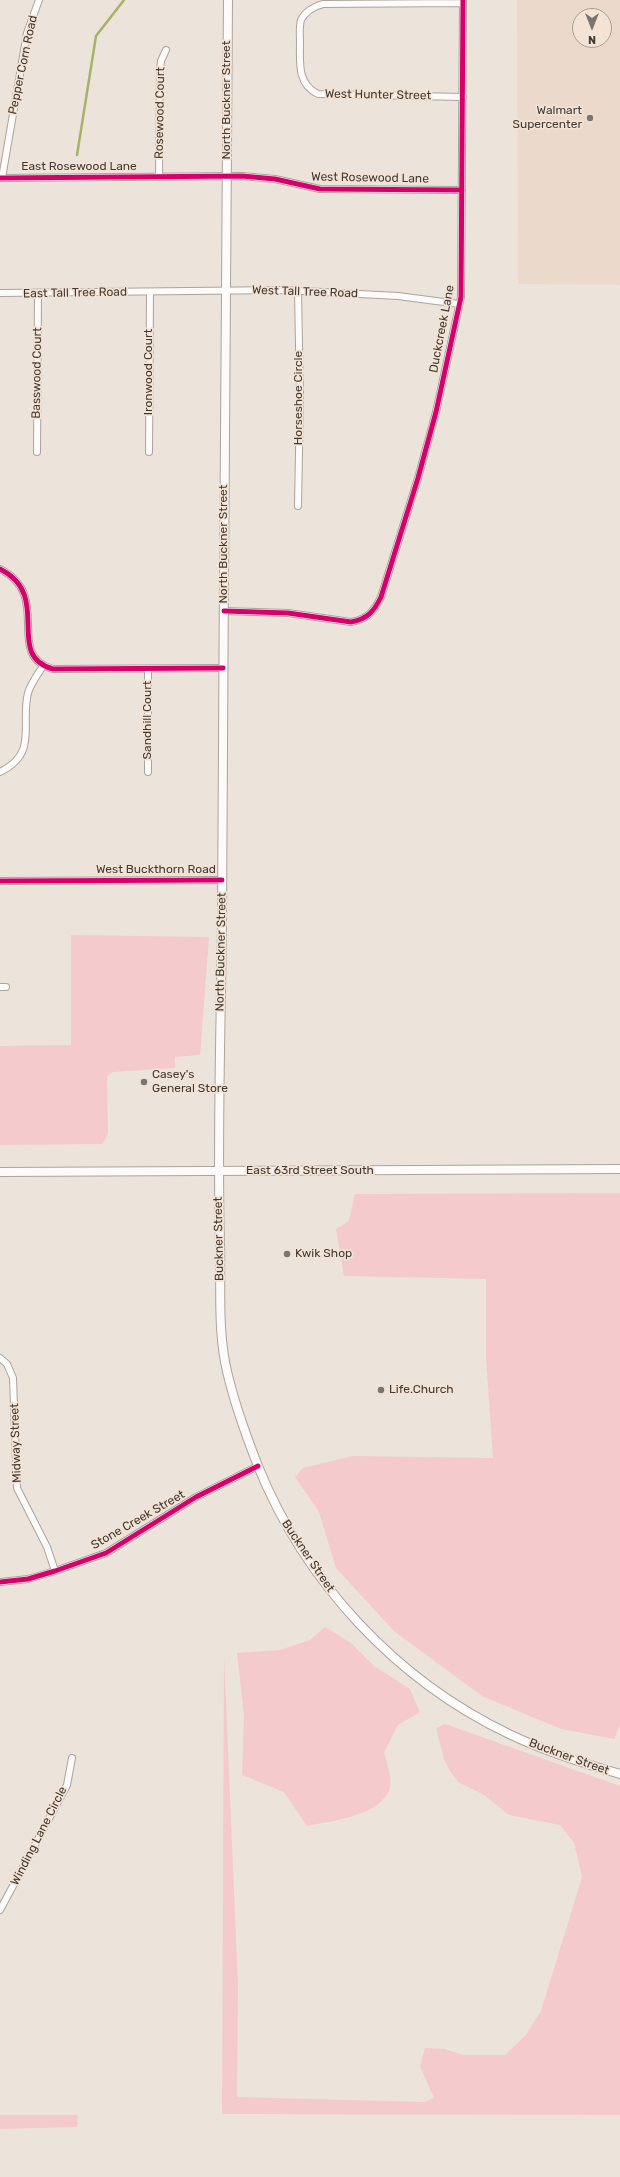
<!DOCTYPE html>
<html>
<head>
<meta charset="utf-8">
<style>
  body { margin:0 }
  #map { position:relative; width:620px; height:2177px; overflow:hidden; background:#ece3db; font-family:Rubik,sans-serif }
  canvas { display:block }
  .north { position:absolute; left:572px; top:8px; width:40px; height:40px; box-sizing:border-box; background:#f3e3d4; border:1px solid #ab9f94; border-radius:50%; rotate:180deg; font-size:11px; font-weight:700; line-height:16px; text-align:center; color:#403a34 }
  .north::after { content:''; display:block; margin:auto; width:14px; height:18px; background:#7c756e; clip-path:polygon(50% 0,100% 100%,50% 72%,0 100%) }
</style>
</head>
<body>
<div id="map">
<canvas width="620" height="2177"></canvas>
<div class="north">N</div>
</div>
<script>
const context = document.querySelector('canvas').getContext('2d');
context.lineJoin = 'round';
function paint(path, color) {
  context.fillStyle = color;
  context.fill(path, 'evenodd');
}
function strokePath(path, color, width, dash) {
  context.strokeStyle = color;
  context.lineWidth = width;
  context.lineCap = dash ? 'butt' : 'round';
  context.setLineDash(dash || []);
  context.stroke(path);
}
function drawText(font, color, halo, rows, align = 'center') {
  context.font = font + ' Rubik,sans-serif';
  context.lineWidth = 3.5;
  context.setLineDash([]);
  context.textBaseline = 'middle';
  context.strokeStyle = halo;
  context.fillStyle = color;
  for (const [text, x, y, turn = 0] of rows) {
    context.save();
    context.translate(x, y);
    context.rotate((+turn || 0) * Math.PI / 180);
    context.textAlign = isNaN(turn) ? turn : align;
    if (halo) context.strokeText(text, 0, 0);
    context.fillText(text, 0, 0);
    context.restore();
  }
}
paint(new Path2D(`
  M 517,0 L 620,0 L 620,285 L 518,284 ZM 580,16 L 604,16 L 604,40 L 580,40 Z`), '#ebdacc');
paint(new Path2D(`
  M 71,935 L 209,937 L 200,1055 L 175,1057 L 175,1068 L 113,1072 L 107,1076 L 108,1133 L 103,1144 L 0,1145 L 0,1046 L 71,1045 Z
  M 620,1193 L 620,1725 L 614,1739 L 561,1729 L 482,1696 L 394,1631 L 336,1568 L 319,1512 L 295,1477 L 303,1468 L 352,1456 L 493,1458 L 486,1357 L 486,1279 L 344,1276 L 336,1229 L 349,1221 L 355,1194 Z
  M 325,1627 L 351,1643 L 374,1666 L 410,1689 L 420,1712 L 398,1725 L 384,1753 C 387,1764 392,1775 390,1787 C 383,1816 331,1821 307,1826 L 284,1792 L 242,1775 L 244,1715 L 237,1653 L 280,1650 L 310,1640 Z
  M 224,1655 L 238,1986 L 237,2097 L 425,2102 L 434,2098 L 420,2066 L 425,2048 L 445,2049 L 463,2055 L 505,2055 L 526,2035 L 541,2011 L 582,1877 L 574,1843 L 560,1825 L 509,1815 L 484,1795 L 458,1782 L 450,1771 L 444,1759 L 436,1728 L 445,1724 L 620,1786 L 620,2115 L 222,2114 Z
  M 0,2115 L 78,2115 L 77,2127 L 0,2129 Z`), '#f5cacd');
strokePath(new Path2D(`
  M 77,155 L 96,36 L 124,0`), '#a7b268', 2.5);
const minor = new Path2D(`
  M 463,97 L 318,94 C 297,84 300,63 300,42 C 300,36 299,27 301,20 C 305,12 314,6 323,4 L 463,3
  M 159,177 L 160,70 L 161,61 L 166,50
  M 0,178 L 242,176 L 275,179 L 320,189 L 462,190
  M 2,178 L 27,33 L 39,0
  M 298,291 L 300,398 L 298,506
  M 0,293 L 284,290 L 398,296 L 459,304
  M 37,452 L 38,293
  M 149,452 L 150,292
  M 0,569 C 54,596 3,655 53,669 L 223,668
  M 224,611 L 288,613 L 351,622 C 368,619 374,611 381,597 L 418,478 L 436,412 L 461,297 L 463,0
  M 148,669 L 148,772
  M 0,772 C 39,753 20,725 28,693 C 31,683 38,674 43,666
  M 0,881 L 222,880
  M 0,987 L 6,987
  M 0,1358 L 7,1364 L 13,1378 L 17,1488 L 47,1547 L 55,1571
  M 0,1582 L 28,1579 L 55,1571 L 106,1553 L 196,1497 L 258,1466
  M 0,1910 L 67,1785 L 72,1758`);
const secondary = new Path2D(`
  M 228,0 C 225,306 224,612 222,918 C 221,1027 217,1136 220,1244 C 221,1283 218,1324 225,1362 C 232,1397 245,1433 258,1466 C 305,1582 396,1680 509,1734 C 544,1751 582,1763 620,1774
  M 0,1172 L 620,1169`);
strokePath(minor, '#aba49e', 8);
strokePath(secondary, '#aba49e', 10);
strokePath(minor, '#fcfbfa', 6);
strokePath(secondary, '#fcfbfa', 8);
strokePath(new Path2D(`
  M 0,178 L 242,176 L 275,179 L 320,189 L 462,190
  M 0,569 C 54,596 3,655 53,669 L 223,668
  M 224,611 L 288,613 L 351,622 C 368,619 374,611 381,597 L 418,478 L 436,412 L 461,297 L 463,0
  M 0,881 L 222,880
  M 0,1582 L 28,1579 L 55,1571 L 106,1553 L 196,1497 L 258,1466`), '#d6006c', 5);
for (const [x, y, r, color] of [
  [590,118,4,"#7c756e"],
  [144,1082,4,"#7c756e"],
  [287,1254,4,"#7c756e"],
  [381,1390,4,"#7c756e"]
]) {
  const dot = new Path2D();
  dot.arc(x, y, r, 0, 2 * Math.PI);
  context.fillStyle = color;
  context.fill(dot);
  strokePath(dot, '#f3e3d4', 1.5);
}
drawText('12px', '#403a34', '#f3e3d4', [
  ["Pepper Corn Road",23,65,-78],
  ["West Hunter Street",378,95,1],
  ["North Buckner Street",227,100,-90],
  ["Rosewood Court",160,113,-89],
  ["East Rosewood Lane",79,167],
  ["West Rosewood Lane",370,178,1],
  ["West Tall Tree Road",305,292,2],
  ["East Tall Tree Road",75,293,-1],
  ["Duckcreek Lane",442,329,-79],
  ["Ironwood Court",149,372,-90],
  ["Basswood Court",37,373,-89],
  ["Horseshoe Circle",299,398,-90],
  ["North Buckner Street",224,544,-90],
  ["Sandhill Court",148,720,-90],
  ["West Buckthorn Road",156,870],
  ["North Buckner Street",221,952,-89],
  ["East 63rd Street South",310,1171],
  ["Buckner Street",219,1239,-91],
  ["Midway Street",16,1443,-92],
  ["Stone Creek Street",138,1520,-30],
  ["Buckner Street",308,1556,56],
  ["Buckner Street",569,1757,20],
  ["Winding Lane Circle",39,1836,-63]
]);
drawText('12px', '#403a34', '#f3e3d4', [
  ["Walmart",582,111,"right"],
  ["Supercenter",582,125,"right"],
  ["Casey's",152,1075],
  ["General Store",152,1089],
  ["Kwik Shop",295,1254],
  ["Life.Church",389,1390]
], 'left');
</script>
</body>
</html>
